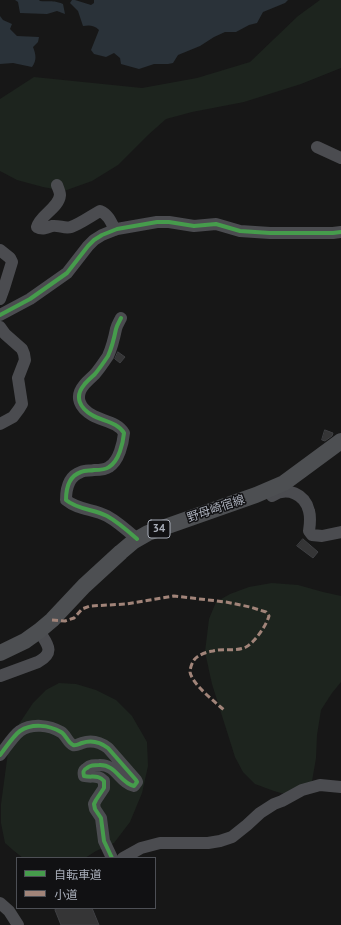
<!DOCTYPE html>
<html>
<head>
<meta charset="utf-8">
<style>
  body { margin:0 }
  #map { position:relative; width:341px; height:925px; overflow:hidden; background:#171717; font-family:"PT Sans","Noto Sans JP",sans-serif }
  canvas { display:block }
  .legend { position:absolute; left:16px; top:857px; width:140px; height:52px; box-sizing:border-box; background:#111113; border:1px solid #4d4f55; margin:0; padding:5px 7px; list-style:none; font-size:12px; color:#a8adb8 }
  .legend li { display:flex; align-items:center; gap:8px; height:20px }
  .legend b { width:20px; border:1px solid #4d4f55 }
</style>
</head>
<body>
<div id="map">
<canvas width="341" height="925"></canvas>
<ul class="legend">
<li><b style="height:5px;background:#469c4c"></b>自転車道</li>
<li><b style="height:5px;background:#a18479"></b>小道</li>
</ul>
</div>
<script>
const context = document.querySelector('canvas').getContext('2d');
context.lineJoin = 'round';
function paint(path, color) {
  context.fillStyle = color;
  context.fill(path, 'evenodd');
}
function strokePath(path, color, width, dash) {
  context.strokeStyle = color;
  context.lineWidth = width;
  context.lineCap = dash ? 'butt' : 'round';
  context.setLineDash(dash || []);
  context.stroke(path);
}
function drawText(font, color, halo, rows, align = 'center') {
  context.font = font + ' "PT Sans","Noto Sans JP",sans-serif';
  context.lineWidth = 3;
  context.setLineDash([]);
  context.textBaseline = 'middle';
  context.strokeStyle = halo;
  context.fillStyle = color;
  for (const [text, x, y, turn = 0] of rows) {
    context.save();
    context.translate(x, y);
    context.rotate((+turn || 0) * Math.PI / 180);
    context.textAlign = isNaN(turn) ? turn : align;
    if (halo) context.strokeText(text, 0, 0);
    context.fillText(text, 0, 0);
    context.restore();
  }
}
paint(new Path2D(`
  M 320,0 L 341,0 L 341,68 L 301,84 L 244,102 L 192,112 L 166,119 L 148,135 L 118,165 L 92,181 L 64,191 L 43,187 L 17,180 L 0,171 L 0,99 L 34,77 L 142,88 L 197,78 L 250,62 L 298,16 Z
  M 272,583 L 298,585 L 323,592 L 341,596 L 341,682 L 332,693 L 321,710 L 317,735 L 316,758 L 312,781 L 304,793 L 291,796 L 274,791 L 255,784 L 243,772 L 235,757 L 212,684 L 205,652 L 209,619 L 216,602 L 230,594 L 249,587 Z
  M 59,683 L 76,684 L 96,690 L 116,700 L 132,716 L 147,742 L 148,766 L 142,793 L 130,822 L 114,843 L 96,851 L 85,858 L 23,858 L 13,850 L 5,843 L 1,823 L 1,804 L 9,745 L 19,724 L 33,703 L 46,690 Z`), '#1d241e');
paint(new Path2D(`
  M 15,0 L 39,0 L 40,1 C 50,2 53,0 63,4 L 65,14 L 57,11 L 47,14 L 20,13 L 18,2 Z
  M 72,0 L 75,0 L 91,5 L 94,3 L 94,0 L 288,0 L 285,3 L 263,12 L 257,23 L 249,25 L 236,32 L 225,32 L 214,37 L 200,46 L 178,55 L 173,63 L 168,64 L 154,64 L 139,69 L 121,64 L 120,58 L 114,53 L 106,57 L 94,54 L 91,50 L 99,30 C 94,25 89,25 83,26 L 78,11 L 70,3 Z
  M 0,16 L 3,20 L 12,24 L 10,29 L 17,36 L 39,37 L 38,42 L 33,47 C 36,55 37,60 32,67 L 13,63 L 0,64 Z`), '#2a3239');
const building = new Path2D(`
  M 118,352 L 125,357 L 120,363 L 115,359 Z
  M 325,430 L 333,433 L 332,436 L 325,441 L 322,440 Z
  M 303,539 L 318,552 L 313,558 L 297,546 Z
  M 61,908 L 92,908 L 99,925 L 61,925 L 55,910 Z`);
paint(building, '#353536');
strokePath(building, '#3f4043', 1);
strokePath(new Path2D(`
  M 317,147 L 341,158
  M 57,185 C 58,188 60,192 60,195 C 59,208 40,215 37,227 C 42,230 47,228 52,226 C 59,225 65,229 71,227 C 80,224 91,216 100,211 C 109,215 111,222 115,230
  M 0,250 L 10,258 L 12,262 L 4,288 L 0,299
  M 0,315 L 30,299 L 67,273 L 88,246 L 94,240 L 102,235 L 117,229 L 157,222 L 169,222 L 194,226 L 216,224 L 240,231 L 270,233 L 333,233 L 341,232
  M 121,318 C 119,322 117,325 116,329 C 114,339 112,347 108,356 C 104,362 100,368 95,374 C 92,377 87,381 84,385 C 74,397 80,408 92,415 C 102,421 118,422 124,433 C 123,443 119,461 109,467 C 105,470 98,470 94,470 C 90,471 85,470 81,472 C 69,476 66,488 66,500 C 78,510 94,509 107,516 C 118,522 128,531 137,539
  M 0,327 L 5,334 L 22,349 L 24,354 L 25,360 L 18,378 L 22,404 L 19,409 L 13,417 L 0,424
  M 272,496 C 287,486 305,494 309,511 C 311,518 310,524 309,531 L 312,535 L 322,536 L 341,532
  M 0,676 L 38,662 C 56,652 47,644 39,631
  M 0,755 C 5,749 13,736 20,731 C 32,723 49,725 61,732 C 66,735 68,743 73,745 C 76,746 79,744 82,743 C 91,740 100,742 108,748 L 136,780 L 137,782 L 134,786 C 120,783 116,764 99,765 C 94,765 90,765 87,768 C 83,770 83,772 84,776 C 92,778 98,774 104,781 L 104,788 L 96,800 L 94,804 L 95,809 L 101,818 L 104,841 L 112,858
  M 123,858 L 141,848 L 160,843 L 208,843 L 220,841 L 232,837 L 247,825 L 260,813 L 274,804 L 282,801 L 302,790 L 320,785 L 341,787
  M 0,903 L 9,911 L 18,925`), '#4b4c50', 12);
strokePath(new Path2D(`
  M 0,653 L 25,641 L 39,631 L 52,620 L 84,586 L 121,552 L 134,541 L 148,533 L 256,495 L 284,483 L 341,441`), '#4d4f52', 16);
strokePath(new Path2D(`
  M 52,620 L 65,621 L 74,618 L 82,609 L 90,606 L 126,604 L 174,596 L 226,602 L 250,607 L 266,612 L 269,616 C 266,626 255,642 246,647 C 236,652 223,648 213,651 C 206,652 198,655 194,660 C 192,663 190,668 190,672 C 192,684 215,702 224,710`), '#a18479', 3, [6, 3]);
strokePath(new Path2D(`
  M 0,315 L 30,299 L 67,273 L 88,246 L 94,240 L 102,235 L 117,229 L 157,222 L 169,222 L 194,226 L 216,224 L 240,231 L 270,233 L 333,233 L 341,232
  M 121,318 C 119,322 117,325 116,329 C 114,339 112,347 108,356 C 104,362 100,368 95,374 C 92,377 87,381 84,385 C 74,397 80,408 92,415 C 102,421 118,422 124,433 C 123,443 119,461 109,467 C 105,470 98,470 94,470 C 90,471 85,470 81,472 C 69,476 66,488 66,500 C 78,510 94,509 107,516 C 118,522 128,531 137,539
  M 0,755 C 5,749 13,736 20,731 C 32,723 49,725 61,732 C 66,735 68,743 73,745 C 76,746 79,744 82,743 C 91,740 100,742 108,748 L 136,780 L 137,782 L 134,786 C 120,783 116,764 99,765 C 94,765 90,765 87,768 C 83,770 83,772 84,776 C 92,778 98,774 104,781 L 104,788 L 96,800 L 94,804 L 95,809 L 101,818 L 104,841 L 112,858`), '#469c4c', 4);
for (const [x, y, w] of [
  [159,529,22]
]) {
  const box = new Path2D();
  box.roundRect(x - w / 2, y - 9, w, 18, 3);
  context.fillStyle = '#111113';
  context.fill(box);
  strokePath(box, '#a8adb8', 1);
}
drawText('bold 11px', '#a8adb8', null, [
  ["34",159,529]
]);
drawText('12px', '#a8adb8', '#111113', [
  ["野母崎宿線",216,509,-19]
]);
</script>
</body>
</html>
